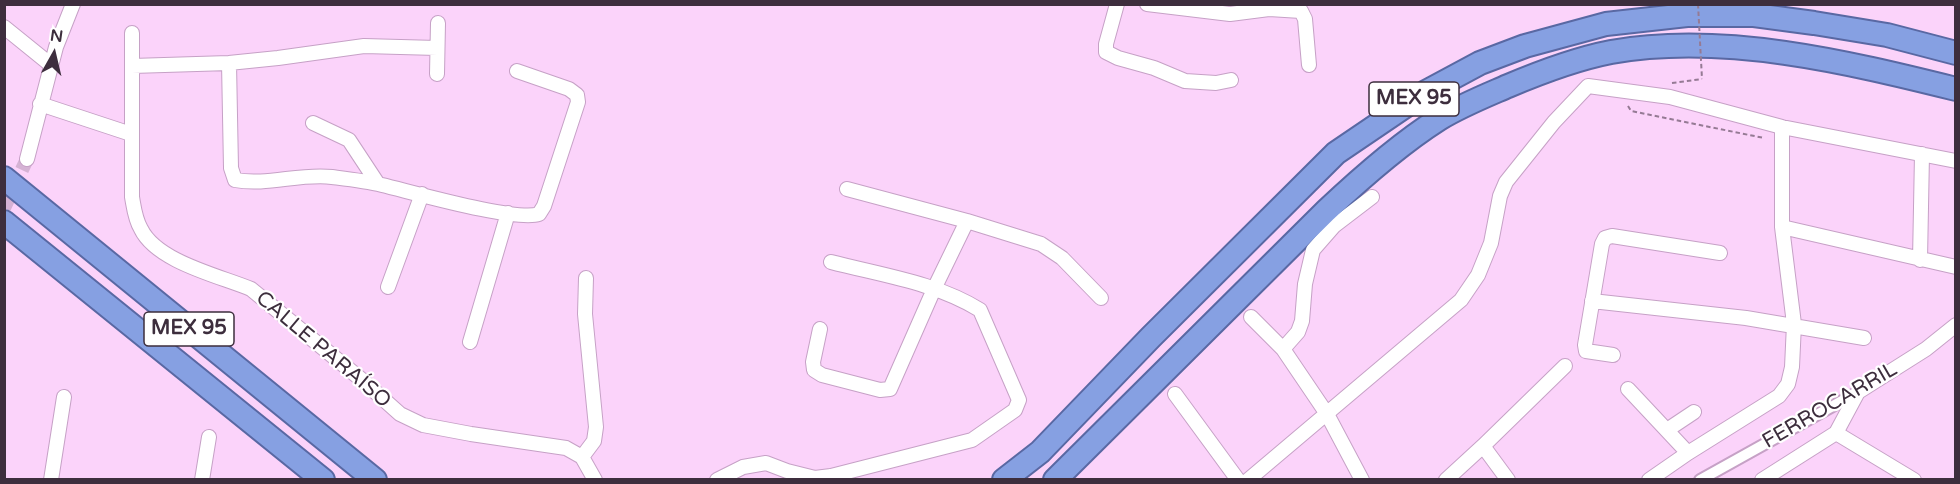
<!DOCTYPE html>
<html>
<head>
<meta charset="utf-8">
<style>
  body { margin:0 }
  #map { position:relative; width:1960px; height:484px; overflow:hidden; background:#fbd3fa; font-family:"Varela Round",sans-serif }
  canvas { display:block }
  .frame { position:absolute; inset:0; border:6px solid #3d2e3d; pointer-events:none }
  .north { position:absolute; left:24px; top:24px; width:60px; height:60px; -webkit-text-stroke:4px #fff; paint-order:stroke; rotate:8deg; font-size:16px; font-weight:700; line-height:24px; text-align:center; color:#3d2e3d }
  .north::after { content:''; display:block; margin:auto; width:21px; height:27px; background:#3d2e3d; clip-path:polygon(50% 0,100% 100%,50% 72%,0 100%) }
</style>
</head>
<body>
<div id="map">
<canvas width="1960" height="484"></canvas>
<div class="frame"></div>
<div class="north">N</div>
</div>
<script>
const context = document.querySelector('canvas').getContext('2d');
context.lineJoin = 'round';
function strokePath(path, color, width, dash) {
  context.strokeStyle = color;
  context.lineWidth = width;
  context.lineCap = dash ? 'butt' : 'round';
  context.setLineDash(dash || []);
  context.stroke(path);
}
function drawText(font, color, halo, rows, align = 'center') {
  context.font = font + ' "Varela Round",sans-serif';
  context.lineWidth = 4.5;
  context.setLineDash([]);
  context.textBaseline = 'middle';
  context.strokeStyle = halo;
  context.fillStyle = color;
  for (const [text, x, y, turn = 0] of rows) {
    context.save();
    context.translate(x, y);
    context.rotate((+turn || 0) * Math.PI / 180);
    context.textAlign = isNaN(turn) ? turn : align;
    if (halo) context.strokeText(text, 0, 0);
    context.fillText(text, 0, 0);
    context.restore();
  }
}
strokePath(new Path2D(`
  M 4,208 L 27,159`), '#d5b2d4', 14, [14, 7]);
const pedestrian = new Path2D(`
  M 1700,480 L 1858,392`);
const minor = new Path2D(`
  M 1117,4 L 1106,44 L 1106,52 L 1118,58 L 1154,68 L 1185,81 L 1216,83 L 1231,80
  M 1147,4 L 1230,14 L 1269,9 L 1301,11 L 1305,19 L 1309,65
  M 4,27 L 51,65
  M 132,33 L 132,197 C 134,208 135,219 141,229 C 157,262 220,276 251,289 L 362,380 L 400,414 L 423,425 L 471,434 L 566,448 L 582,457 L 595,480
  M 229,63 L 231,168 L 235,180 C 267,186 300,173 332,177 C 348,179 366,181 382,185 C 412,192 516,222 539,214 L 544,206 L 578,102 L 577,95 L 569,89 L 517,71
  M 132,66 L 229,63 L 278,58 L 364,46 L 437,48
  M 437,74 L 438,23
  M 40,104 L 131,134
  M 313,123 L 349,140 L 378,184
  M 27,159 L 56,47 L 73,4
  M 847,189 L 967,221 L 1041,244 L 1062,258 L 1101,298
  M 1782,227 L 1956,267
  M 1920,260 L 1922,154
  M 388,287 L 422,194
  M 1592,301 L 1746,318 L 1864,338
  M 1251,317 L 1283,349 L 1327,414 L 1362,480
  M 820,329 L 813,362 L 814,370 L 822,375 L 880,390 L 890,389 L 934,289 L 967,221
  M 470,342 L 508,213
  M 1283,349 L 1298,332 L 1302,321 L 1305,284 L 1313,250 L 1334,226 L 1372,197
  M 1613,355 L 1586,351 L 1585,345 L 1602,244 L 1605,238 L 1612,236 L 1720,253
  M 1628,389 L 1688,453
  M 1175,394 L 1238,480
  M 1667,430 L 1694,412
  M 1836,433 L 1914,480
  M 1483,446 L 1508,480
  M 582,457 L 594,441 L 596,427 L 585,314 L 586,278
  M 51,480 L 64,397
  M 202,480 L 209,437
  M 717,480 L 743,467 L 766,463 L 787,471 L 815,478 L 831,476 L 972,440 L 1015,410 L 1019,400 L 980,310 C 937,283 881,275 831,262
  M 1248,480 L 1461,300 L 1478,275 L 1491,243 L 1500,196 L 1506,182 L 1554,122 L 1588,86 L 1670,97 L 1782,127 L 1956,161
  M 1446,480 L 1483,446 L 1565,366
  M 1649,480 L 1688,453 L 1779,396 L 1788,384 L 1792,367 L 1794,324 L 1782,227 L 1782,127
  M 1762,480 L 1836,433 L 1858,392 L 1926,349 L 1956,325`);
const trunk = new Path2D(`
  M 4,178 L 375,480
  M 4,222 L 323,480
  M 1004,480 L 1040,452 L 1151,337 L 1336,153 L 1426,92 L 1480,63 L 1525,46 L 1606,24 L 1687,15 L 1754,15 L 1814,23 L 1887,35 L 1956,53
  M 1055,480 L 1326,211 C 1361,178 1398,145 1439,119 C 1460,106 1485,96 1508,86 C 1541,72 1575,59 1611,52 C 1723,32 1847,62 1956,89`);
strokePath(pedestrian, '#c6a1c6', 14);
strokePath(minor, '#c6a1c6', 16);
strokePath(trunk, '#5968a3', 26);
strokePath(new Path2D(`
  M 1672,83 L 1702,79
  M 1628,106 L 1631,111 L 1764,138`), '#957a94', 2, [4.5, 3]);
strokePath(pedestrian, '#fff', 10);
strokePath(minor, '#fff', 14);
strokePath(trunk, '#86a0e2', 22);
strokePath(new Path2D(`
  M 1698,4 L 1702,79`), '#957a94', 2, [4.5, 3]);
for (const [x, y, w] of [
  [1414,99,90],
  [189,329,90]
]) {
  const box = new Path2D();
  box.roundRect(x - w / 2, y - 17, w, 34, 4.5);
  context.fillStyle = '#fff';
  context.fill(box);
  strokePath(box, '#3d2e3d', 1.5);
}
drawText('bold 20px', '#3d2e3d', null, [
  ["MEX 95",1414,99],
  ["MEX 95",189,329]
]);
drawText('21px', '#3d2e3d', '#fff', [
  ["CALLE PARAÍSO",323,350,40],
  ["FERROCARRIL",1830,406,-30]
]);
</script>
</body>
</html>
